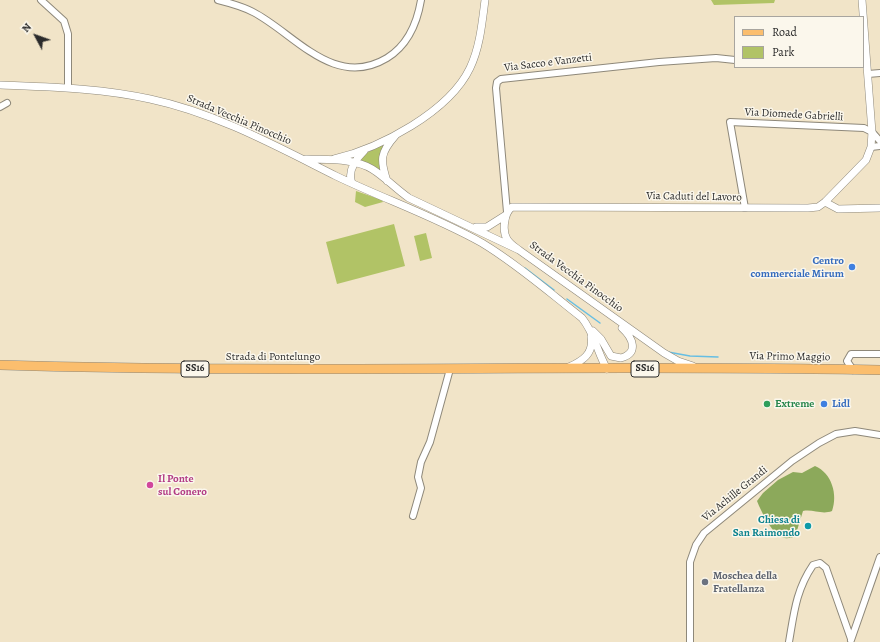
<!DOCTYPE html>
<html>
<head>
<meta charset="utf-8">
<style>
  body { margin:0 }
  #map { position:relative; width:880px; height:642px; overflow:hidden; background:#f1e4c8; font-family:Alegreya,serif }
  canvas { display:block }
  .legend { position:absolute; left:734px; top:16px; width:130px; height:52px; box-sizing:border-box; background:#fbf7ec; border:1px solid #a8a59f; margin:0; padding:5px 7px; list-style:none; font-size:12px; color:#2b2b2b }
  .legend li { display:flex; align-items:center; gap:8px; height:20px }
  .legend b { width:20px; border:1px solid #a8a59f }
  .north { position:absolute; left:16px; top:16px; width:40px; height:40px; -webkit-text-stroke:3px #fbf7ec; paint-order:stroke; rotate:311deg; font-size:11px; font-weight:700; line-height:16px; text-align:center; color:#2b2b2b }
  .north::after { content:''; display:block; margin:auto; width:14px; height:18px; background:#2b2b2b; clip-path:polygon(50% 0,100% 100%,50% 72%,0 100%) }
</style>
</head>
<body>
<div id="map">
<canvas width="880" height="642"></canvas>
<ul class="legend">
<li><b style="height:5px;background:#fbbe6e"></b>Road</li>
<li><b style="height:11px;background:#b1c366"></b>Park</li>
</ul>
<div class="north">N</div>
</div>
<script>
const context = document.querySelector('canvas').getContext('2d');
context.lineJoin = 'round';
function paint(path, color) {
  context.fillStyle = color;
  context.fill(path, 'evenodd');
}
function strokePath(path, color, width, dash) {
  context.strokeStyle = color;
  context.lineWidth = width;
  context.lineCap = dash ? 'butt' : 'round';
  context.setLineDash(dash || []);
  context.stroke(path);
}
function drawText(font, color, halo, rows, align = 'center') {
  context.font = font + ' Alegreya,serif';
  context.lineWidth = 3;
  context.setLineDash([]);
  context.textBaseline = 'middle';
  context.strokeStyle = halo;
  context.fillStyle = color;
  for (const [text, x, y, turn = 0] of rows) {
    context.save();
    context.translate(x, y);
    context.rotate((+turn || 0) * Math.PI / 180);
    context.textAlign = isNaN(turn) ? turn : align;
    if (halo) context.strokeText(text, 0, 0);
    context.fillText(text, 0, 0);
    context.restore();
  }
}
paint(new Path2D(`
  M 711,0 L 775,0 L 774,3 L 714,5 Z
  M 386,142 L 379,159 L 381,171 L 359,161 L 365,154 Z
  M 356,191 L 382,200 L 383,202 L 365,207 L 355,202 Z
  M 394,224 L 405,266 L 337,284 L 326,242 Z
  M 426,233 L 432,258 L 420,261 L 414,236 Z`), '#b1c366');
paint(new Path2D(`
  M 815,466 C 832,473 838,495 832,511 C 822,515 813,509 803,511 L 795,537 C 792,537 788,539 785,538 C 773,537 761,511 757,501 L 763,493 L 778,480 L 793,472 L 802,473 Z`), '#8ca95b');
strokePath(new Path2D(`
  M 525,268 L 554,290
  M 567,299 L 600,323
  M 668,352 L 690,356 L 718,357`), '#66bee3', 1.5);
const minor = new Path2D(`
  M 41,0 L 64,21 L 68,34 L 68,88
  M 218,0 C 230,3 242,6 253,12 C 294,33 334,90 387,58 C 408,45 417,24 421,0
  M 868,74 L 880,73
  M 0,107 L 7,103
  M 871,147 L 880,146
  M 745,208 L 730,122 L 864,128 L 872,132 L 880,141
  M 507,212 L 496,88 L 497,82 L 501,79 L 659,62 L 716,58 L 735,60
  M 853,370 L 847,361 L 851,354 L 880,354
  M 413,516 L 421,488 L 418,477 L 421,462 L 430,442 L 450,369
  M 851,640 L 880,557
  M 690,642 L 690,562 L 696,545 L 704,533 L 792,461 L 819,443 L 836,434 L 855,431 L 880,435
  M 789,642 C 794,613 796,590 813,565 L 820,563 L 826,568 L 851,639`);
const tertiary = new Path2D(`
  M 0,85 C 50,87 101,88 150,99 C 216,113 276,146 336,176 C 384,199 436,217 482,243 C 517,264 550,293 582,318 C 595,334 597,352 607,369
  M 306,159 C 327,160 354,158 372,169 C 385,177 396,189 409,198 L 519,250 L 664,353 L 678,361 L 693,366
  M 334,159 C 380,148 449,112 470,68 C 480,47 482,23 485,0
  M 387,181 C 380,160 380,153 395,136
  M 352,183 C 347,171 355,160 364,151
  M 825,202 L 838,209 L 880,208
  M 476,227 L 487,227 L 506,215
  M 519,250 C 515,247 510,244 507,239 C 502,231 504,213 512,207 L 808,208 L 818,207 L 825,202 L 866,160 L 871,147 L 872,132 L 862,0
  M 593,331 L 601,339 L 611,356 L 621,358 C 639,353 633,338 622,328
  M 569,367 C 582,361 594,354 591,337`);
const primary = new Path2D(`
  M 0,365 C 293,374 587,364 880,370`);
strokePath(minor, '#8e887a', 8);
strokePath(tertiary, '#8e887a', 8);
strokePath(primary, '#8e887a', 10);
strokePath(minor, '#fff', 6);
strokePath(tertiary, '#fff', 7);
strokePath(primary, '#fbbe6e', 9);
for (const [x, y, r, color] of [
  [852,267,4,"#3f7fe0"],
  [767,404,4,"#2e9e5b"],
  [824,404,4,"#3f7fe0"],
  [150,485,4,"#d1479c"],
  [808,526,4,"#0f9aa8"],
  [705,582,4,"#6b7280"]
]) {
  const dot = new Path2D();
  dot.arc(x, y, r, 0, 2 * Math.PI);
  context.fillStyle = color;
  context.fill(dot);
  strokePath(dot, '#fbf7ec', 1.5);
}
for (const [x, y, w] of [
  [195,369,28],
  [645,369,28]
]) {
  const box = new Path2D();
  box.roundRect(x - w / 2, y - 8, w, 16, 3);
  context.fillStyle = '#fbf7ec';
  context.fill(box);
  strokePath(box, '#2b2b2b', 1);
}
drawText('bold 10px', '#2b2b2b', null, [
  ["SS16",195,369],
  ["SS16",645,369]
]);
drawText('11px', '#2b2b2b', '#fbf7ec', [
  ["Via Sacco e Vanzetti",548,63,-7],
  ["Via Diomede Gabrielli",794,115,3],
  ["Strada Vecchia Pinocchio",239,120,23],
  ["Via Caduti del Lavoro",694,197,1],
  ["Strada Vecchia Pinocchio",576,277,36],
  ["Strada di Pontelungo",273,357],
  ["Via Primo Maggio",790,357,1],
  ["Via Achille Grandi",735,494,-39]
]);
drawText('bold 11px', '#366cbe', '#fbf7ec', [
  ["Centro",844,261],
  ["commerciale Mirum",844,274],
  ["Lidl",832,404,"left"]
], 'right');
drawText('bold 11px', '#27864d', '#fbf7ec', [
  ["Extreme",775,404]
], 'left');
drawText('bold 11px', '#b23c85', '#fbf7ec', [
  ["Il Ponte",158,479],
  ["sul Conero",158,492]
], 'left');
drawText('bold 11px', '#0d838f', '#fbf7ec', [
  ["Chiesa di",800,520],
  ["San Raimondo",800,533]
], 'right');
drawText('bold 11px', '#5b616d', '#fbf7ec', [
  ["Moschea della",713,576],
  ["Fratellanza",713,589]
], 'left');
</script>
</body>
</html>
